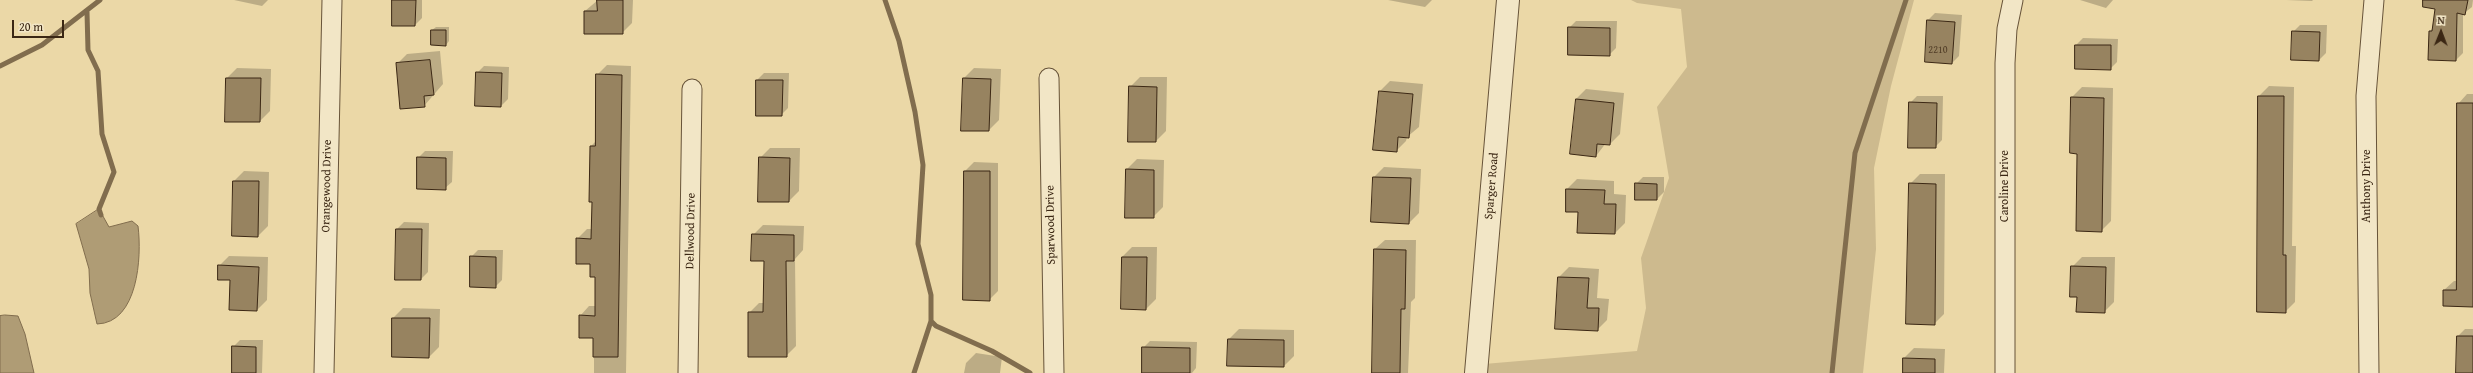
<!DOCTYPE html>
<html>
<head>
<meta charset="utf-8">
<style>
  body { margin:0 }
  #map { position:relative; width:2473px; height:373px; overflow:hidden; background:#ebd8a7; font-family:"Gentium Book Plus",serif }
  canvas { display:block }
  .north { position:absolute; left:2421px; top:12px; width:40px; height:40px; -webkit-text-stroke:3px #f2e6c6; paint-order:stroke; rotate:1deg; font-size:11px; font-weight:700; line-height:16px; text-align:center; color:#3b2714 }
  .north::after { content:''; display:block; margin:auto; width:14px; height:18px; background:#3b2714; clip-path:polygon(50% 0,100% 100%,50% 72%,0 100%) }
  .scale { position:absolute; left:12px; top:20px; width:52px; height:18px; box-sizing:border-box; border:2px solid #3b2714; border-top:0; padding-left:5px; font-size:12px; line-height:14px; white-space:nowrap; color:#3b2714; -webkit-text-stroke:3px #f2e6c6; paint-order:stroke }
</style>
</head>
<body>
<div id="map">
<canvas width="2473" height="373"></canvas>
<div class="north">N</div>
<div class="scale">20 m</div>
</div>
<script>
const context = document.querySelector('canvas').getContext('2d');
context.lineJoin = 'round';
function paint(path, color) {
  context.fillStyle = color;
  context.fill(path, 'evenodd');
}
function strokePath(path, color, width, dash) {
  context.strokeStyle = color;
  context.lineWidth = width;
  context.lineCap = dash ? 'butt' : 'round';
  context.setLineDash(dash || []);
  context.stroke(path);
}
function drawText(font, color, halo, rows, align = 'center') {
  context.font = font + ' "Gentium Book Plus",serif';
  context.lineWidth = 3;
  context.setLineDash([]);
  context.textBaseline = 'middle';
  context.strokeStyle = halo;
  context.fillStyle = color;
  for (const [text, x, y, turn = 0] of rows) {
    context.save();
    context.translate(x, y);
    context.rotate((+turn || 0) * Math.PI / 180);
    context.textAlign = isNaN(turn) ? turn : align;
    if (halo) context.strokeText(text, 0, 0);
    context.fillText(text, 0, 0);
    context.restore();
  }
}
paint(new Path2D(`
  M 1631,0 L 1914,0 L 1891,86 L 1874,168 L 1876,249 L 1863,373 L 1484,373 L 1484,364 L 1637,351 L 1646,308 L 1641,258 L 1669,178 L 1657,107 L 1687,67 L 1681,9 L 1637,3 Z`), '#cdba8e');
const water = new Path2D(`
  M 99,209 L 109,227 L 132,221 L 138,226 C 142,257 138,323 97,324 L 90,293 L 89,269 L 76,224 Z
  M 5,315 L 18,316 L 25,334 L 34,373 L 0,373 L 0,316 Z`);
paint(water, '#af9c75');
strokePath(water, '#816d4e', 1);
paint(new Path2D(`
  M 234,0 L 268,0 L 262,6 Z
  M 393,0 L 422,0 L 422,18 L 415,25 Z
  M 598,0 L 633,0 L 632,23 L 622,33 L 585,11 Z
  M 1388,0 L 1432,0 L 1425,7 Z
  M 2080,0 L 2113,0 L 2106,8 Z
  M 2286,0 L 2313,0 L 2312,1 Z
  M 2438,0 L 2473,0 L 2472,7 L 2463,14 L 2463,53 L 2456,60 L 2430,31 L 2433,28 Z
  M 1935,13 L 1962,15 L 1959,56 L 1952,63 L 1926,61 L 1928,20 Z
  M 1576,21 L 1617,21 L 1616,48 L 1609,55 L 1569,28 Z
  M 2300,25 L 2327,25 L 2326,53 L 2319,60 L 2292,59 L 2293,32 Z
  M 436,27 L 449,27 L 449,41 L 446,45 L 432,30 Z
  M 2083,38 L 2118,39 L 2117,62 L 2110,69 L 2076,68 L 2076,45 Z
  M 440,51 L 443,84 L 424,106 L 397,64 L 407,54 Z
  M 607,65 L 631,66 L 626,373 L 594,373 L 594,337 L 580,316 L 589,306 L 596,306 L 596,276 L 577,239 L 587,229 L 593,229 L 591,146 L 596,141 L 597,75 Z
  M 484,66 L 509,67 L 508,99 L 501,106 L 477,73 Z
  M 237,68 L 271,69 L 270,111 L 260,121 L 227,78 Z
  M 974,68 L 1001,69 L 999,120 L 989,130 L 964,78 Z
  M 764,73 L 789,73 L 788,108 L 781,115 L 757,80 Z
  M 1140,77 L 1167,77 L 1166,131 L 1156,141 L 1130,87 Z
  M 1390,81 L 1423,84 L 1419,127 L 1407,137 L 1406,141 L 1396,151 L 1380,91 Z
  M 2269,86 L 2294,87 L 2292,246 L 2296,246 L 2295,302 L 2285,312 L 2259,96 Z
  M 2082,87 L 2113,88 L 2111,221 L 2101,231 L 2078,153 L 2072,97 Z
  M 1586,89 L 1624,93 L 1620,134 L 1610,144 L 1606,143 L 1596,156 L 1576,99 Z
  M 2467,94 L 2473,94 L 2473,306 L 2444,290 L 2454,281 L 2457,281 L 2458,104 Z
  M 1917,96 L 1943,96 L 1942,140 L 1935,147 L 1910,103 Z
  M 770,148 L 800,148 L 799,191 L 789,201 L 760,158 Z
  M 425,151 L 453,151 L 452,182 L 445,188 L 418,158 Z
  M 1137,159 L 1164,160 L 1163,207 L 1153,217 L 1127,169 Z
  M 974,162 L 998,163 L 998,291 L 989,300 L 964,299 L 965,171 Z
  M 1384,167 L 1421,169 L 1419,213 L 1409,223 L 1374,177 Z
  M 244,171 L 269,172 L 268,226 L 258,236 L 234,181 Z
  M 1920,174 L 1945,174 L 1944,314 L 1934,324 L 1910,184 Z
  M 1643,177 L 1664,177 L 1664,192 L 1657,199 L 1636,184 Z
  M 1577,179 L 1614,181 L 1614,194 L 1626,195 L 1625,223 L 1615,233 L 1579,211 L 1567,189 Z
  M 404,222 L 429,223 L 428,272 L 421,279 L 396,279 L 397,229 Z
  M 763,225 L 804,226 L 803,250 L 795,259 L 796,346 L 786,356 L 749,313 L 759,303 L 765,303 L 765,260 L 753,235 Z
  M 1385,240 L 1416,240 L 1415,298 L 1411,302 L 1408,373 L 1373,373 L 1375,249 Z
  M 1132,247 L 1157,247 L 1156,299 L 1146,309 L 1122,308 L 1122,257 Z
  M 478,250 L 503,250 L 502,280 L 495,287 L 471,257 Z
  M 229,256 L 268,257 L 267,300 L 257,310 L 219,266 Z
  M 2082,257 L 2115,257 L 2114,302 L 2104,312 L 2078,296 L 2072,267 Z
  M 1569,267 L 1599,269 L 1597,298 L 1609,299 L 1607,320 L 1597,330 L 1556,328 L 1559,277 Z
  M 403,308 L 440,309 L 439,347 L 429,357 L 393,356 L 393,318 Z
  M 1239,329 L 1294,330 L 1294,356 L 1284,366 L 1229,339 Z
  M 2465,329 L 2473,329 L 2473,373 L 2457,373 L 2458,336 Z
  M 240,340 L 263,340 L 262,373 L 233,373 L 233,347 Z
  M 1150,341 L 1197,342 L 1196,368 L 1192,373 L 1143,373 L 1143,348 Z
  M 1914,348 L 1945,349 L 1944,373 L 1904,373 L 1904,358 Z
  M 976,353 L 1002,357 L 1000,373 L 964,373 L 966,363 Z`), '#0003');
strokePath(new Path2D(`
  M 885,0 L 899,41 L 915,112 L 923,165 L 918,244 L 931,295 L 931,321 L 914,373
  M 87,12 L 88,50 L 98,71 L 102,134 L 114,172 L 99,209 L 101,215
  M 0,66 L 42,45 L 100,0
  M 931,321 L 936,326 L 992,351 L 1030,373
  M 1832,373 L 1855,153 L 1906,0`), '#816d4e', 5);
const building = new Path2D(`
  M 392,0 L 416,0 L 415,26 L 392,26 Z
  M 597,0 L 623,0 L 623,34 L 584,34 L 584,11 L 597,11 Z
  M 2423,0 L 2468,0 L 2465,15 L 2457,13 L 2456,61 L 2428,60 L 2429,31 L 2432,31 L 2435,9 L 2423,7 Z
  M 1927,20 L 1955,22 L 1952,64 L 1925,62 Z
  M 1568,27 L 1610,28 L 1610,56 L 1568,55 Z
  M 431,30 L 446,30 L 446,46 L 431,45 Z
  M 2292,31 L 2320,32 L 2319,61 L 2291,60 Z
  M 2075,45 L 2111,45 L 2111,70 L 2075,69 Z
  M 430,60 L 434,95 L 424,96 L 425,107 L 400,109 L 396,63 Z
  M 476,72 L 502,73 L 501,107 L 475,106 Z
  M 596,74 L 622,75 L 618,357 L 593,357 L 593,338 L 579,338 L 579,315 L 595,316 L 595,277 L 590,277 L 590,264 L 576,264 L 576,238 L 591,239 L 592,202 L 589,202 L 590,146 L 595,146 Z
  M 226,78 L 261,78 L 260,122 L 225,122 Z
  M 963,78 L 991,79 L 989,131 L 961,131 Z
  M 756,80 L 783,80 L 782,116 L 756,116 Z
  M 1129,86 L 1157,87 L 1156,142 L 1128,142 Z
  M 1379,91 L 1413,94 L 1409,138 L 1398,137 L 1397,152 L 1373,150 Z
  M 2258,96 L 2284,96 L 2283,255 L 2286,255 L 2286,313 L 2257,312 Z
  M 2071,97 L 2104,98 L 2102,232 L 2076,231 L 2077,154 L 2070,153 Z
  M 1576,99 L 1614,103 L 1610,145 L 1597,144 L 1596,157 L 1570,154 Z
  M 1909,102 L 1937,103 L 1936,148 L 1908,148 Z
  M 2457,103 L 2473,103 L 2473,307 L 2443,306 L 2443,290 L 2456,290 Z
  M 417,157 L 446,158 L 446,190 L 417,189 Z
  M 759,157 L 790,158 L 789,202 L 758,202 Z
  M 1126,169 L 1154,170 L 1154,218 L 1125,218 Z
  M 964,171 L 990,171 L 990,301 L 963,300 Z
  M 1373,177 L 1411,178 L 1409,224 L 1371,222 Z
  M 233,181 L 259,181 L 258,237 L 232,236 Z
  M 1635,183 L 1657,184 L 1657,200 L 1635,200 Z
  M 1909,183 L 1936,184 L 1935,325 L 1906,324 Z
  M 1566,189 L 1605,190 L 1604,204 L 1616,204 L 1615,234 L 1577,233 L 1578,212 L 1566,212 Z
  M 396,229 L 422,229 L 421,280 L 395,280 Z
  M 752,234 L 794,235 L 794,261 L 786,261 L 787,357 L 748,357 L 748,312 L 763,312 L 764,261 L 751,261 Z
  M 1374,249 L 1406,250 L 1405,309 L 1401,309 L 1400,373 L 1372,373 Z
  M 470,256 L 496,257 L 496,288 L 470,287 Z
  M 1122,257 L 1147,257 L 1146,310 L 1121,309 Z
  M 218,265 L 259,267 L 257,311 L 229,310 L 230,280 L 218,280 Z
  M 2071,266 L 2106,267 L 2105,313 L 2076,312 L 2077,297 L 2070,297 Z
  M 1558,277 L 1589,278 L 1587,308 L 1599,308 L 1598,331 L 1555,329 Z
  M 392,318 L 430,318 L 429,358 L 392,357 Z
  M 2457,336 L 2473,336 L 2473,373 L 2456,373 Z
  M 1228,339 L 1284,340 L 1284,367 L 1227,366 Z
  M 232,346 L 256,347 L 256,373 L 232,373 Z
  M 1142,347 L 1190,348 L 1190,373 L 1142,373 Z
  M 1903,358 L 1935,359 L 1935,373 L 1903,373 Z`);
paint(building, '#978360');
strokePath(building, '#3b2714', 1);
const minor = new Path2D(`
  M 1049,78 L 1054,373
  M 324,373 L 332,0
  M 688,373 L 692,89
  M 2005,373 L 2005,63 L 2007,29 L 2013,0
  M 2369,373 L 2366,96 L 2374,0`);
const tertiary = new Path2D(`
  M 1476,373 L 1508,0`);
strokePath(minor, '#675339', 21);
strokePath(tertiary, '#675339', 24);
strokePath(minor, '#f2e6c6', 19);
strokePath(tertiary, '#f2e6c6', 22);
drawText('10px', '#523e27', null, [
  ["2210",1938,50]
]);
drawText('12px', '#3b2714', '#f2e6c6', [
  ["Orangewood Drive",327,186,-89],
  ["Sparger Road",1492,186,-85],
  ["Caroline Drive",2005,186,-90],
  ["Anthony Drive",2367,186,-90],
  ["Sparwood Drive",1051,225,-91],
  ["Dellwood Drive",691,231,-89]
]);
</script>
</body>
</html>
